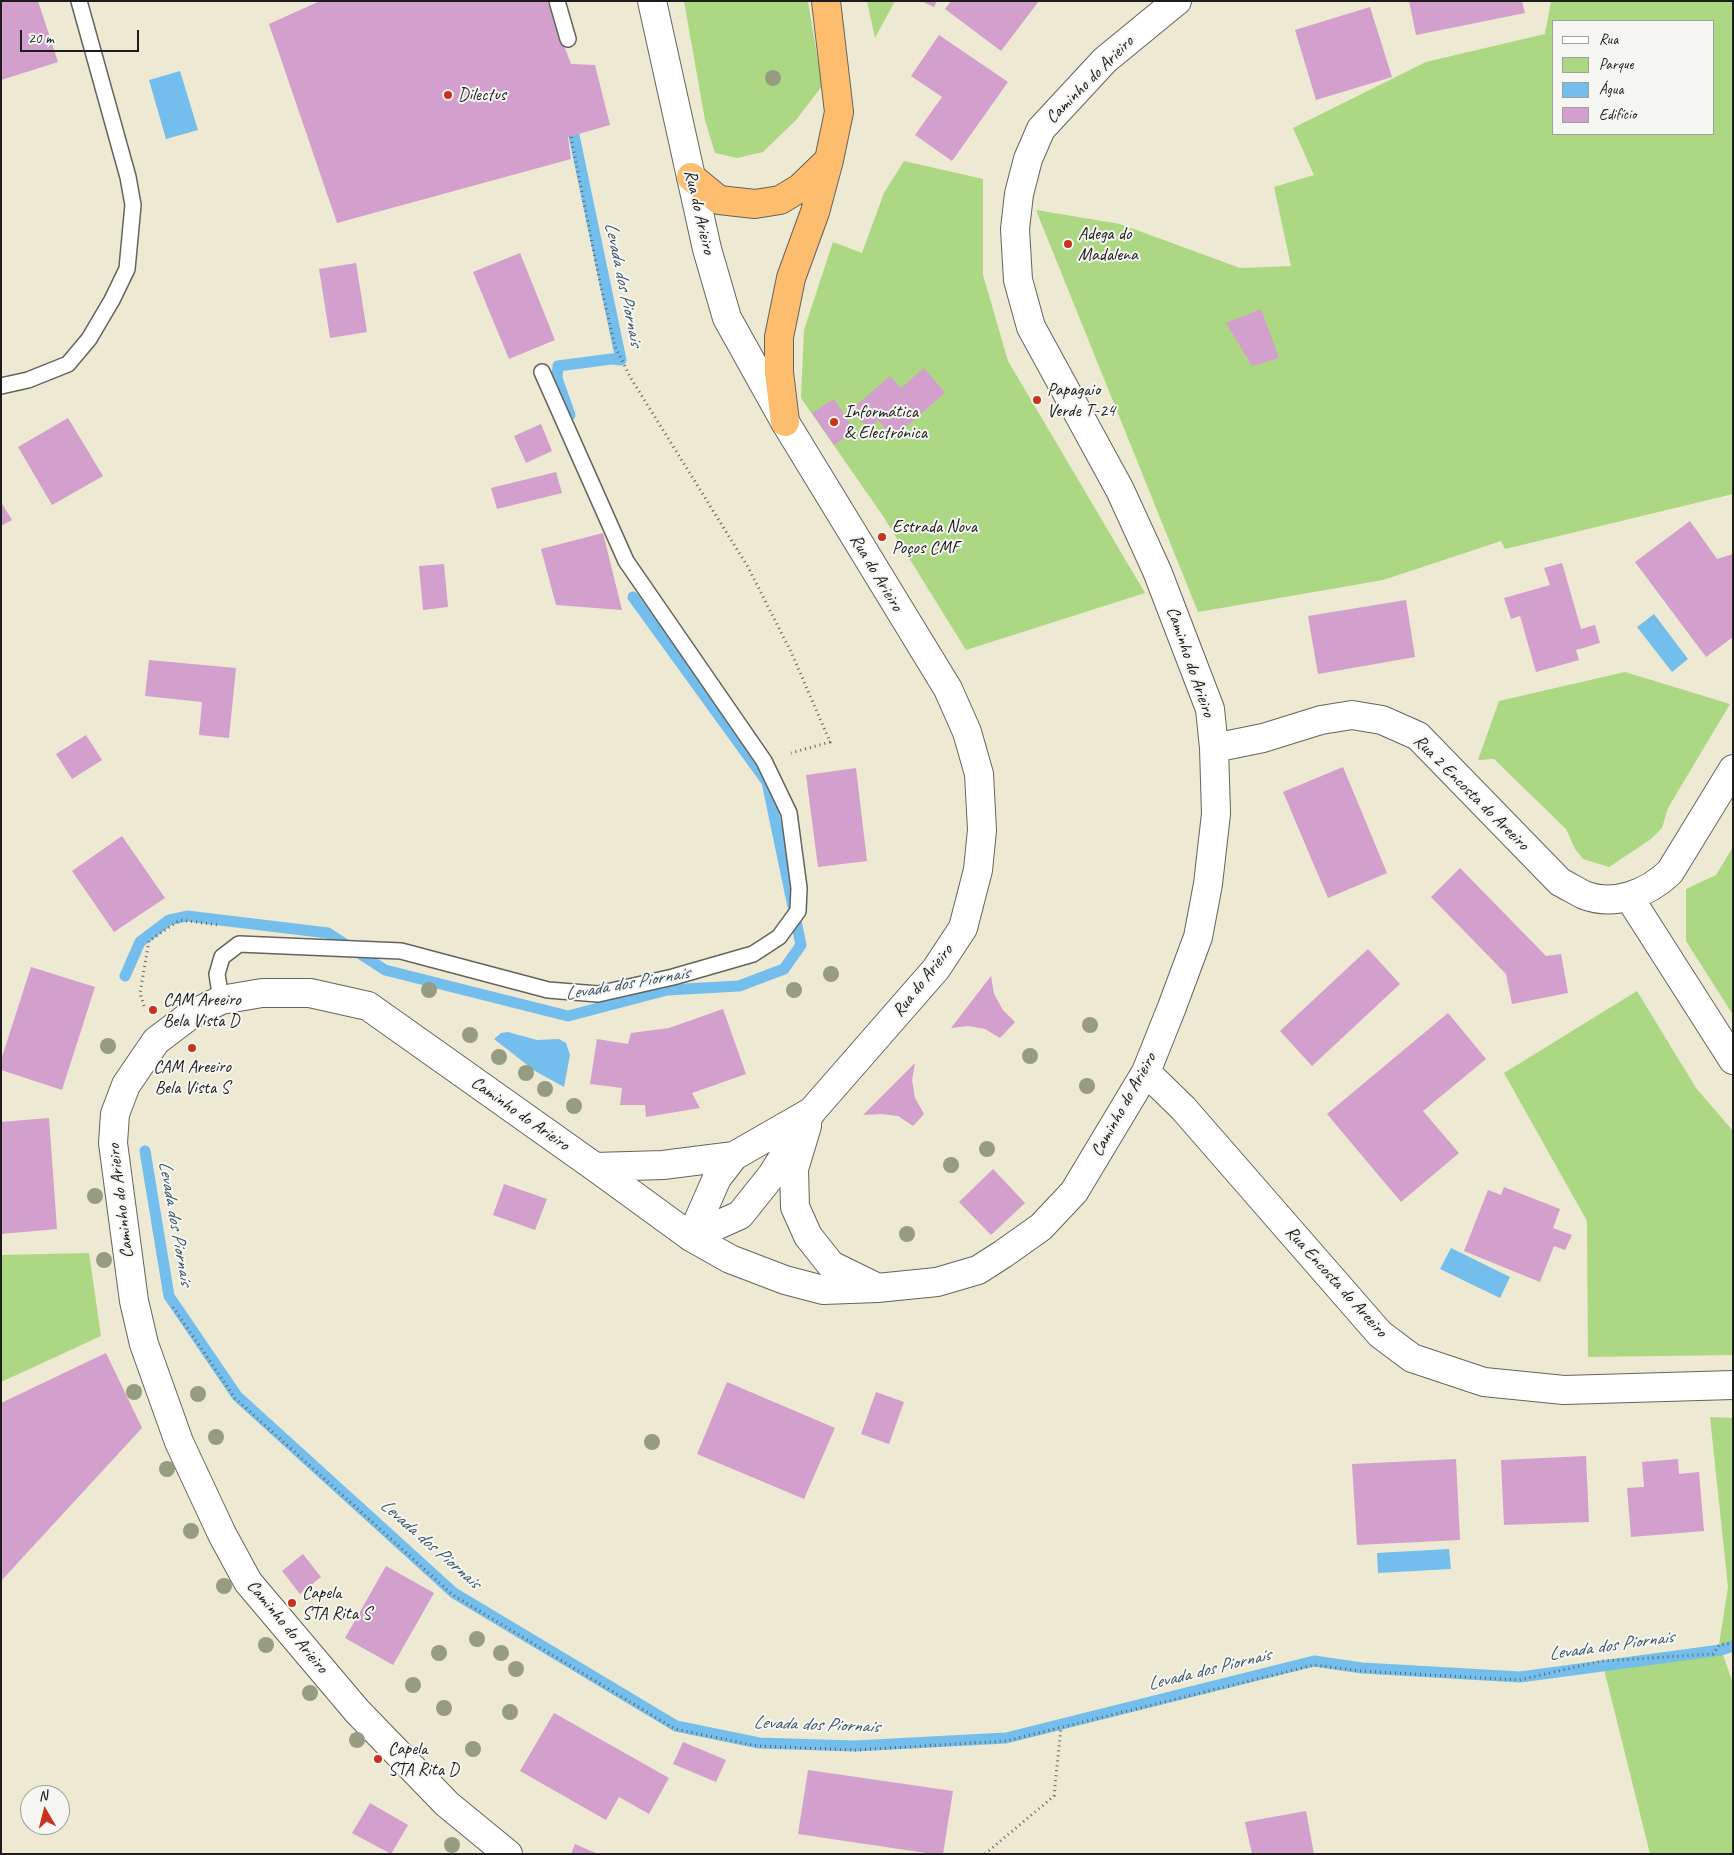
<!DOCTYPE html>
<html>
<head>
<meta charset="utf-8">
<style>
  body { margin:0 }
  #map { position:relative; width:1734px; height:1855px; overflow:hidden; background:#ede9d2; font-family:Caveat,sans-serif }
  canvas { display:block }
  .frame { position:absolute; inset:0; border:2px solid #1c1c1c; pointer-events:none }
  .legend { position:absolute; left:1552px; top:20px; width:162px; height:115px; box-sizing:border-box; background:#f6f6f2; border:1px solid #9f9f9c; margin:0; padding:6px 9px; list-style:none; font-size:15px; color:#1c1c1c }
  .legend li { display:flex; align-items:center; gap:10px; height:25px }
  .legend b { width:25px; border:1px solid #9f9f9c }
  .north { position:absolute; left:20px; top:1785px; width:50px; height:50px; box-sizing:border-box; background:#f6f6f2; border:1px solid #9f9f9c; border-radius:50%; rotate:352deg; font-size:14px; font-weight:700; line-height:20px; text-align:center; color:#1c1c1c }
  .north::after { content:''; display:block; margin:auto; width:18px; height:22px; background:#c8321e; clip-path:polygon(50% 0,100% 100%,50% 72%,0 100%) }
  .scale { position:absolute; left:20px; top:30px; width:119px; height:22px; box-sizing:border-box; border:2px solid #1c1c1c; border-top:0; padding-left:6px; font-size:15px; line-height:18px; white-space:nowrap; color:#1c1c1c; -webkit-text-stroke:4px #f6f6f2; paint-order:stroke }
</style>
</head>
<body>
<div id="map">
<canvas width="1734" height="1855"></canvas>
<div class="frame"></div>
<ul class="legend">
<li><b style="height:6px;background:#fff"></b>Rua</li>
<li><b style="height:14px;background:#acd783"></b>Parque</li>
<li><b style="height:14px;background:#74beed"></b>Água</li>
<li><b style="height:14px;background:#d39fcc"></b>Edifício</li>
</ul>
<div class="north">N</div>
<div class="scale">20 m</div>
</div>
<script>
const context = document.querySelector('canvas').getContext('2d');
context.lineJoin = 'round';
function paint(path, color) {
  context.fillStyle = color;
  context.fill(path, 'evenodd');
}
function strokePath(path, color, width, dash) {
  context.strokeStyle = color;
  context.lineWidth = width;
  context.lineCap = dash ? 'butt' : 'round';
  context.setLineDash(dash || []);
  context.stroke(path);
}
function drawText(font, color, halo, rows, align = 'center') {
  context.font = font + ' Caveat,sans-serif';
  context.lineWidth = 4;
  context.setLineDash([]);
  context.textBaseline = 'middle';
  context.strokeStyle = halo;
  context.fillStyle = color;
  for (const [text, x, y, turn = 0] of rows) {
    context.save();
    context.translate(x, y);
    context.rotate((+turn || 0) * Math.PI / 180);
    context.textAlign = isNaN(turn) ? turn : align;
    if (halo) context.strokeText(text, 0, 0);
    context.fillText(text, 0, 0);
    context.restore();
  }
}
paint(new Path2D(`
  M 684,1 L 808,1 L 822,86 L 796,120 L 763,152 L 737,158 L 715,153 L 705,120 Z
  M 867,1 L 895,1 L 875,38 Z
  M 1551,1 L 1733,1 L 1733,494 L 1505,549 L 1501,541 L 1383,580 L 1198,612 L 1036,210 L 1120,224 L 1240,268 L 1291,266 L 1274,187 L 1314,175 L 1293,128 L 1426,62 L 1545,34 ZM 1553,21 L 1713,21 L 1713,134 L 1553,134 Z
  M 904,161 L 983,179 L 983,275 L 1008,361 L 1145,593 L 966,650 L 883,516 L 801,398 L 804,330 L 833,242 L 862,253 L 884,193 Z
  M 1625,672 L 1730,704 L 1668,808 L 1662,828 L 1651,839 L 1609,867 L 1583,859 L 1575,849 L 1566,829 L 1494,759 L 1478,760 L 1499,701 Z
  M 1733,847 L 1733,1015 L 1686,941 L 1686,889 L 1716,875 Z
  M 1637,991 L 1696,1088 L 1733,1131 L 1733,1355 L 1588,1357 L 1587,1221 L 1504,1073 Z
  M 89,1253 L 101,1336 L 1,1382 L 1,1255 Z
  M 1710,1417 L 1733,1418 L 1733,1643 L 1720,1646 L 1733,1684 L 1733,1854 L 1650,1854 L 1602,1661 L 1719,1645 L 1728,1587 Z`), '#acd783');
paint(new Path2D(`
  M 180,71 L 198,130 L 166,139 L 149,80 Z
  M 1654,614 L 1688,659 L 1672,672 L 1637,627 Z
  M 508,1032 L 537,1040 L 559,1039 L 566,1043 L 570,1055 L 564,1087 L 535,1071 L 494,1039 L 501,1033 Z
  M 1451,1248 L 1510,1277 L 1500,1298 L 1440,1269 Z
  M 1449,1549 L 1451,1569 L 1378,1573 L 1377,1553 Z`), '#74beed');
strokePath(new Path2D(`
  M 570,415 L 557,378 L 558,366 L 611,359 L 621,360 L 571,121
  M 125,976 L 140,942 L 169,920 L 187,916 L 328,933 L 385,970 L 568,1016 L 667,990 L 739,986 L 784,969 L 801,945 L 767,782 L 633,597
  M 145,1151 L 169,1296 L 237,1396 L 454,1593 L 676,1726 L 759,1743 L 855,1746 L 1006,1738 L 1314,1661 L 1362,1668 L 1520,1677 L 1721,1650 L 1733,1646`), '#74beed', 11);
paint(new Path2D(`
  M 1,1 L 38,1 L 58,62 L 1,80 Z
  M 320,1 L 547,1 L 571,64 L 595,65 L 610,125 L 568,137 L 571,159 L 337,223 L 269,24 Z
  M 921,1 L 937,1 L 934,7 Z
  M 951,1 L 1039,1 L 1001,51 L 945,9 Z
  M 1409,1 L 1522,1 L 1525,13 L 1416,35 Z
  M 1370,7 L 1392,77 L 1316,100 L 1295,30 Z
  M 939,35 L 1008,82 L 952,161 L 915,135 L 942,97 L 911,76 Z
  M 520,253 L 555,340 L 509,359 L 473,272 Z
  M 356,263 L 367,332 L 330,338 L 319,269 Z
  M 1261,309 L 1279,358 L 1252,366 L 1226,323 Z
  M 924,368 L 945,393 L 893,438 L 878,420 L 868,429 L 851,410 L 890,376 L 901,388 Z
  M 834,399 L 855,431 L 834,445 L 812,413 Z
  M 68,418 L 103,476 L 52,505 L 18,447 Z
  M 541,424 L 552,451 L 526,463 L 514,436 Z
  M 556,472 L 562,493 L 497,509 L 491,488 Z
  M 1,502 L 12,520 L 1,526 Z
  M 1690,521 L 1717,559 L 1733,554 L 1733,637 L 1706,657 L 1635,562 Z
  M 603,533 L 622,610 L 556,605 L 541,549 Z
  M 1562,563 L 1581,629 L 1595,625 L 1600,643 L 1576,650 L 1579,660 L 1536,672 L 1520,616 L 1511,619 L 1504,598 L 1550,585 L 1544,568 Z
  M 444,564 L 448,607 L 423,610 L 419,566 Z
  M 1406,600 L 1415,657 L 1318,674 L 1308,616 Z
  M 149,660 L 236,668 L 229,738 L 199,735 L 202,702 L 145,696 Z
  M 86,735 L 102,760 L 72,779 L 56,754 Z
  M 1343,767 L 1387,873 L 1328,898 L 1283,792 Z
  M 856,768 L 867,861 L 818,867 L 806,775 Z
  M 122,836 L 165,898 L 114,932 L 72,871 Z
  M 1460,868 L 1546,956 L 1561,954 L 1568,993 L 1512,1004 L 1506,974 L 1431,897 Z
  M 1368,949 L 1400,984 L 1312,1066 L 1280,1031 Z
  M 31,967 L 95,987 L 62,1090 L 1,1070 L 1,1060 Z
  M 991,976 L 994,994 L 1003,1010 L 1015,1022 L 1000,1038 L 985,1029 L 968,1026 L 951,1028 Z
  M 723,1009 L 746,1074 L 692,1093 L 700,1108 L 646,1117 L 645,1105 L 620,1105 L 622,1088 L 590,1084 L 597,1039 L 628,1044 L 631,1033 L 669,1028 Z
  M 1448,1013 L 1486,1059 L 1423,1111 L 1459,1153 L 1401,1202 L 1327,1114 Z
  M 915,1063 L 912,1080 L 915,1098 L 924,1114 L 913,1126 L 898,1116 L 881,1114 L 863,1115 Z
  M 49,1118 L 57,1229 L 1,1234 L 1,1122 Z
  M 993,1169 L 1025,1203 L 991,1235 L 959,1202 Z
  M 504,1184 L 547,1199 L 535,1230 L 493,1215 Z
  M 1504,1187 L 1560,1209 L 1553,1228 L 1572,1235 L 1565,1250 L 1554,1246 L 1540,1282 L 1464,1251 L 1488,1190 L 1501,1195 Z
  M 106,1353 L 142,1428 L 1,1581 L 1,1403 Z
  M 727,1382 L 835,1428 L 804,1499 L 697,1454 Z
  M 876,1392 L 904,1402 L 889,1444 L 861,1434 Z
  M 1586,1456 L 1589,1522 L 1504,1525 L 1501,1460 Z
  M 1456,1459 L 1460,1540 L 1357,1545 L 1352,1464 Z
  M 1678,1459 L 1679,1474 L 1699,1472 L 1704,1531 L 1631,1537 L 1627,1488 L 1644,1487 L 1642,1462 Z
  M 303,1554 L 321,1577 L 300,1594 L 282,1571 Z
  M 386,1566 L 434,1593 L 393,1665 L 345,1638 Z
  M 554,1713 L 669,1778 L 649,1814 L 619,1797 L 606,1820 L 520,1771 Z
  M 683,1742 L 726,1760 L 716,1782 L 673,1764 Z
  M 808,1770 L 953,1791 L 943,1854 L 933,1854 L 798,1834 Z
  M 370,1803 L 408,1825 L 391,1854 L 352,1833 Z
  M 1306,1811 L 1314,1854 L 1252,1854 L 1245,1822 Z
  M 575,1844 L 598,1854 L 571,1854 Z`), '#d39fcc');
const service = new Path2D(`
  M 557,1 L 568,39
  M 1,386 L 28,380 L 68,364 L 89,339 L 112,300 L 127,269 L 133,205 L 128,177 L 79,1
  M 221,1000 L 217,974 L 222,957 L 239,944 L 401,951 L 548,990 L 598,994 L 673,977 L 753,954 L 779,937 L 798,911 L 799,888 L 789,813 L 764,761 L 626,561 L 542,372`);
const minor = new Path2D(`
  M 1214,748 L 1263,738 L 1321,720 L 1352,715 L 1382,720 L 1418,736 L 1560,882 C 1568,886 1576,891 1584,895 C 1615,907 1648,893 1670,872 L 1733,769
  M 1629,897 L 1733,1060
  M 1146,1072 L 1183,1108 L 1380,1334 L 1412,1358 L 1484,1382 L 1564,1390 L 1733,1385
  M 807,1126 L 794,1169 L 795,1207 L 808,1236 L 831,1265 L 874,1286
  M 691,1237 L 730,1259 L 785,1280 L 823,1290 L 877,1288 L 937,1282 L 978,1270 L 1003,1254 L 1041,1227 L 1074,1192 L 1146,1072 L 1172,1007 L 1198,937 L 1208,884 L 1216,814 L 1214,748 L 1210,709 L 1157,571 L 1120,490 L 1031,327 L 1018,280 L 1015,229 L 1019,194 L 1028,159 L 1041,129 L 1105,60 L 1177,1`);
const tertiary = new Path2D(`
  M 652,1 L 707,249 L 727,318 L 785,422 L 948,689 L 967,732 L 979,774 L 982,830 L 978,870 L 963,928 L 936,969 L 812,1111 L 772,1175 L 740,1215 L 691,1237
  M 595,1167 L 663,1165 L 734,1156 L 809,1113
  M 691,1237 L 717,1178 L 734,1156
  M 508,1854 L 447,1804 L 357,1711 L 248,1582 L 222,1534 L 179,1442 L 144,1344 L 134,1301 L 113,1143 L 115,1114 L 126,1085 L 156,1041 L 189,1016 L 221,1000 L 262,993 L 310,993 L 368,1006 L 595,1167 L 691,1237`);
const trunk = new Path2D(`
  M 691,177 L 719,200 L 755,204 L 780,200 L 800,188 L 829,160
  M 785,422 L 779,372 L 779,337 L 791,278 L 815,212 L 829,160 L 839,112 L 826,1`);
strokePath(service, '#65645c', 18);
strokePath(minor, '#65645c', 30);
strokePath(tertiary, '#65645c', 30);
strokePath(trunk, '#65645c', 30);
strokePath(new Path2D(`
  M 571,137 L 599,278 L 615,346 L 630,377 L 748,567 L 792,654 L 830,742 L 791,753
  M 144,1006 L 140,993 L 149,941 L 180,920 L 218,925
  M 173,1307 L 235,1398 L 453,1595 L 675,1729 L 758,1746 L 855,1750 L 1006,1741 L 1314,1665 L 1361,1671 L 1519,1680 L 1602,1661 L 1713,1654 L 1719,1645 L 1733,1643
  M 985,1854 L 1054,1796 L 1061,1728`), '#65645c', 3, [1, 4]);
strokePath(service, '#fff', 15);
strokePath(minor, '#fff', 28);
strokePath(tertiary, '#fff', 28);
strokePath(trunk, '#fcbd6f', 28);
context.fillStyle = '#969c82';
for (const [x, y] of [
  [773,78],
  [831,974],
  [429,990],
  [794,990],
  [1090,1025],
  [470,1035],
  [108,1046],
  [1030,1056],
  [499,1057],
  [526,1073],
  [1087,1086],
  [545,1089],
  [574,1106],
  [987,1149],
  [951,1165],
  [95,1196],
  [907,1234],
  [104,1260],
  [134,1392],
  [198,1394],
  [216,1437],
  [652,1442],
  [167,1469],
  [191,1531],
  [224,1586],
  [477,1639],
  [266,1645],
  [439,1653],
  [501,1653],
  [516,1669],
  [413,1685],
  [310,1693],
  [444,1708],
  [510,1712],
  [357,1740],
  [473,1749],
  [452,1845]
]) {
  context.beginPath();
  context.arc(x, y, 8, 0, 2 * Math.PI);
  context.fill();
}
for (const [x, y, r, color] of [
  [448,95,5,"#c8321e"],
  [1068,244,5,"#c8321e"],
  [1037,400,5,"#c8321e"],
  [834,422,5,"#c8321e"],
  [882,537,5,"#c8321e"],
  [153,1010,5,"#c8321e"],
  [192,1048,5,"#c8321e"],
  [292,1603,5,"#c8321e"],
  [378,1759,5,"#c8321e"]
]) {
  const dot = new Path2D();
  dot.arc(x, y, r, 0, 2 * Math.PI);
  context.fillStyle = color;
  context.fill(dot);
  strokePath(dot, '#f6f6f2', 2);
}
drawText('18px', '#1c1c1c', '#f6f6f2', [
  ["Caminho do Arieiro",1090,80,-45],
  ["Rua do Arieiro",699,212,77],
  ["Rua do Arieiro",876,573,59],
  ["Caminho do Arieiro",1190,662,71],
  ["Rua 2 Encosta do Areeiro",1471,793,45],
  ["Rua do Arieiro",923,981,-52],
  ["Caminho do Arieiro",1124,1105,-61],
  ["Caminho do Arieiro",520,1114,35],
  ["Caminho do Arieiro",121,1201,-97],
  ["Rua Encosta do Areeiro",1336,1282,48],
  ["Caminho do Arieiro",287,1627,50]
]);
drawText('18px', '#1c1c1c', '#f6f6f2', [
  ["Dilectus",458,95],
  ["Adega do",1078,234],
  ["Madalena",1078,255],
  ["Papagaio",1047,390],
  ["Verde T-24",1047,411],
  ["Informática",844,412],
  ["& Electrónica",844,433],
  ["Estrada Nova",892,527],
  ["Poços CMF",892,548],
  ["CAM Areeiro",163,1000],
  ["Bela Vista D",163,1021],
  ["CAM Areeiro",192,1067,"center"],
  ["Bela Vista S",192,1088,"center"],
  ["Capela",302,1593],
  ["STA Rita S",302,1614],
  ["Capela",388,1749],
  ["STA Rita D",388,1770]
], 'left');
drawText('italic 19px', '#3b5565', '#f6f6f2', [
  ["Levada dos Piornais",623,284,78],
  ["Levada dos Piornais",627,984,-10],
  ["Levada dos Piornais",175,1223,80],
  ["Levada dos Piornais",430,1544,41],
  ["Levada dos Piornais",1611,1646,-8],
  ["Levada dos Piornais",1209,1670,-14],
  ["Levada dos Piornais",816,1725,2]
]);
</script>
</body>
</html>
